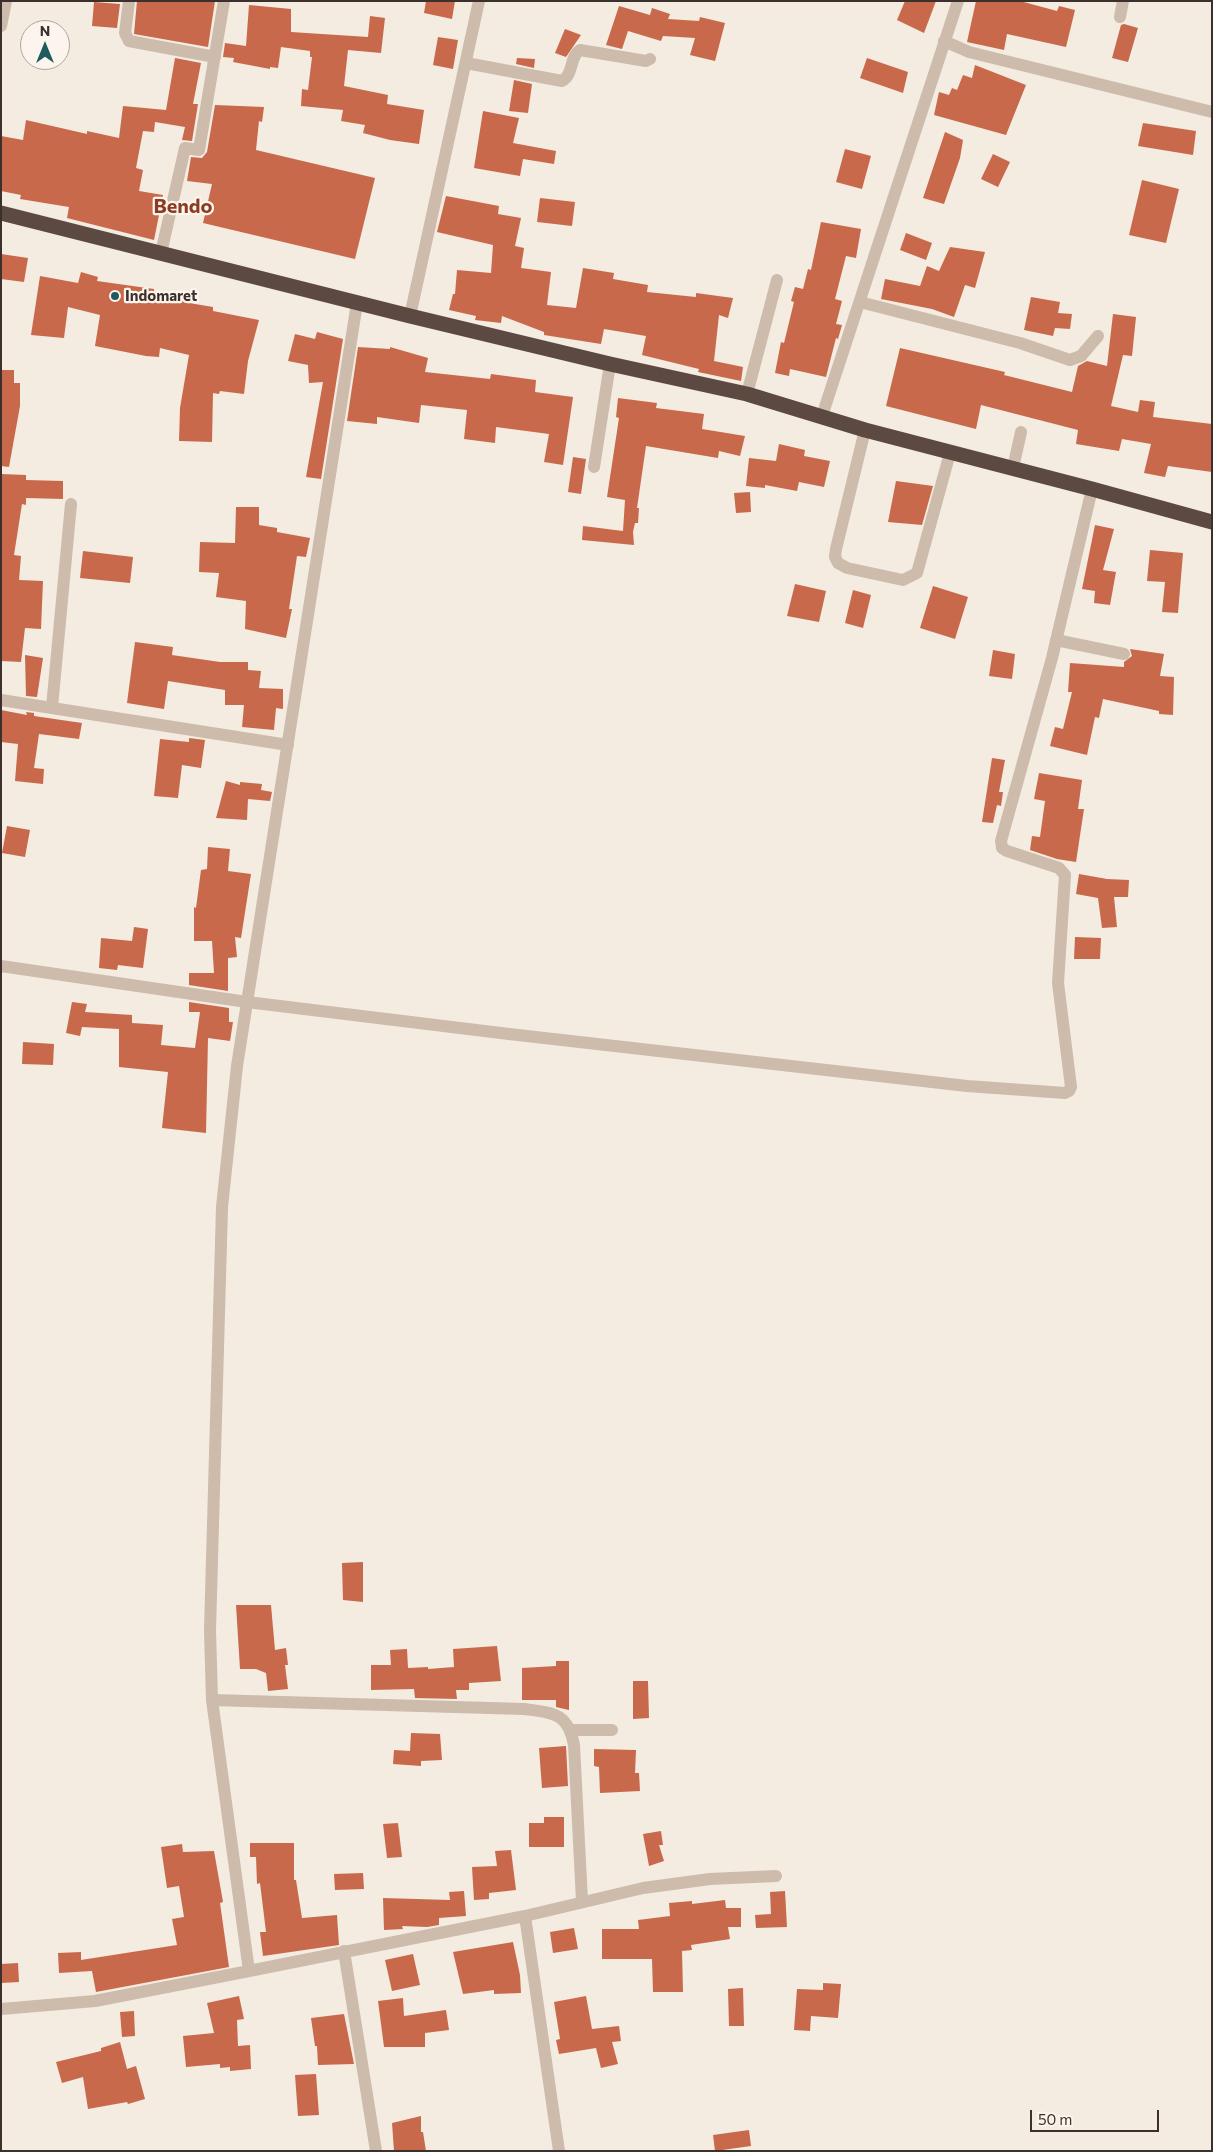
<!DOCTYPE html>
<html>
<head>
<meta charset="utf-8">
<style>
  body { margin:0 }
  #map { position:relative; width:1213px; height:2152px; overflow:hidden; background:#f4ebe1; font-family:Commissioner,sans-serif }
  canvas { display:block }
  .frame { position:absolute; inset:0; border:2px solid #3b302b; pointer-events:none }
  .north { position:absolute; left:20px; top:20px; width:50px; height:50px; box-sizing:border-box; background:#fbf5ee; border:1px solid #aea6a0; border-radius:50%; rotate:0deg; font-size:14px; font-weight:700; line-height:20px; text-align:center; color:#3b302b }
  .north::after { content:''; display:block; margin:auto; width:18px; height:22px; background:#1f5a5e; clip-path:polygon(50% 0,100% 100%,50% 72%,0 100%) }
  .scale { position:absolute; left:1030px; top:2110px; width:129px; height:22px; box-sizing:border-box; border:2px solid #3b302b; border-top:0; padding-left:6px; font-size:15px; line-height:18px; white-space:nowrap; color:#3b302b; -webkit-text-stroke:4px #fbf5ee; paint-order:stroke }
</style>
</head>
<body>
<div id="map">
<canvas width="1213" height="2152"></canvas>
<div class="frame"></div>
<div class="north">N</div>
<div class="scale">50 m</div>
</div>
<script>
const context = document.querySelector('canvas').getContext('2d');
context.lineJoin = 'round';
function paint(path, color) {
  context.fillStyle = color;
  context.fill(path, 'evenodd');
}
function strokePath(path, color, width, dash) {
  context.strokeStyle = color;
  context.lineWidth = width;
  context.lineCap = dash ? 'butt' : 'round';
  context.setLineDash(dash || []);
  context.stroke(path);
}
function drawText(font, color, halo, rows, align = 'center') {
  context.font = font + ' Commissioner,sans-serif';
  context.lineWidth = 4.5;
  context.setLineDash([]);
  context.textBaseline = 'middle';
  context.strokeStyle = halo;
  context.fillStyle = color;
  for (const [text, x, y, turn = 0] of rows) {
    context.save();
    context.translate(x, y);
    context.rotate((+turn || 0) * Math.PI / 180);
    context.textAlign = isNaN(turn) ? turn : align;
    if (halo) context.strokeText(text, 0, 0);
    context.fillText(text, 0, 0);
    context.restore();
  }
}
paint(new Path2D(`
  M 137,1 L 215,1 L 208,47 L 134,34 Z
  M 426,1 L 455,1 L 452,19 L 424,13 Z
  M 905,1 L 936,1 L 924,33 L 897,20 Z
  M 976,1 L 1020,1 L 1057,11 L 1059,6 L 1075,10 L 1066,47 L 1007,34 L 1004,50 L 967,42 Z
  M 94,2 L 120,4 L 117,28 L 92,26 Z
  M 249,5 L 291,9 L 291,32 L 368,37 L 370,16 L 385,18 L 381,53 L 348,50 L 344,86 L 388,95 L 387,104 L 424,110 L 419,144 L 390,140 L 363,133 L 365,125 L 341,121 L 343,110 L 301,106 L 302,89 L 308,90 L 312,57 L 310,57 L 310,51 L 281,47 L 278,68 L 270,67 L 270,69 L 233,62 L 234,58 L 223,57 L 225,43 L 246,46 Z
  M 619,6 L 650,15 L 652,8 L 670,14 L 668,19 L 699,21 L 700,17 L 725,23 L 715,61 L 690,55 L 695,38 L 663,36 L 661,41 L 628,31 L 622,49 L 606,45 Z
  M 1124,24 L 1138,28 L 1128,62 L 1112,58 L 1121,25 Z
  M 565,29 L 581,35 L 566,57 L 555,53 Z
  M 438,37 L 458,40 L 453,69 L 433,65 Z
  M 175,58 L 201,63 L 193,104 L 198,104 L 192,141 L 182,140 L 185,127 L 155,122 L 154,132 L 143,131 L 136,168 L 143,170 L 139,191 L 163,195 L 154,240 L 67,218 L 69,207 L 20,199 L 21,195 L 1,191 L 1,136 L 23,140 L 26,120 L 87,134 L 87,131 L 119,138 L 123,106 L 166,110 Z
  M 517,58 L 535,59 L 534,68 L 516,64 Z
  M 867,58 L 908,72 L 903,93 L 860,78 Z
  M 975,65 L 1026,85 L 1006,135 L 934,115 L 939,92 L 949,95 L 952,88 L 957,90 L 963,75 L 972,78 Z
  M 514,80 L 532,84 L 528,113 L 509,111 Z
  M 215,105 L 264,107 L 262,122 L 259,121 L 256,150 L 375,178 L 355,259 L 203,223 L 212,184 L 187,181 L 191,157 L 202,158 L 207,152 Z
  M 483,111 L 519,118 L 513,143 L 556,151 L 554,164 L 523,159 L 520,176 L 474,168 Z
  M 1143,123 L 1196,131 L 1193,155 L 1138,146 Z
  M 945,132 L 963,140 L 960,158 L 944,204 L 923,198 Z
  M 845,149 L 871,156 L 862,189 L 836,182 Z
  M 993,154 L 1010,162 L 998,187 L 981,179 Z
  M 1142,180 L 1179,189 L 1166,243 L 1129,235 Z
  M 446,196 L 499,206 L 498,214 L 521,218 L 515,246 L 524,248 L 521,268 L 551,272 L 547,305 L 576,308 L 583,268 L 614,273 L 613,279 L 648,285 L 647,292 L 696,297 L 696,293 L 733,298 L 728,318 L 719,315 L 714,361 L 743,367 L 741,381 L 698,372 L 699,369 L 642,355 L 646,336 L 604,329 L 601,344 L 544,335 L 544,332 L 502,316 L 501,323 L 475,320 L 476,316 L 449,310 L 453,294 L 455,294 L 457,270 L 491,273 L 493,245 L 437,232 Z
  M 540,198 L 575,202 L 572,226 L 537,222 Z
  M 821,222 L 861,229 L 856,258 L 846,256 L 835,299 L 842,301 L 836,324 L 842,325 L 838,339 L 836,338 L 826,377 L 790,369 L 789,376 L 775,373 L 781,342 L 784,343 L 794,302 L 791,301 L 795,287 L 803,289 L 808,269 L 811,270 Z
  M 906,233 L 932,243 L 926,260 L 900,250 Z
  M 950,247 L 985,252 L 975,288 L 965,285 L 954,317 L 932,309 L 881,299 L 885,279 L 920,286 L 927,266 L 939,271 Z
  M 1,254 L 28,258 L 24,282 L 1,279 Z
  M 81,272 L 98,277 L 97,281 L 154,289 L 154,293 L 169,294 L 169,297 L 189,303 L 213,307 L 213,311 L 259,320 L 248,361 L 244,394 L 220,391 L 219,394 L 213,393 L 212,442 L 179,441 L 180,408 L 189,355 L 160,348 L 159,357 L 146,356 L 95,346 L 100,315 L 68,307 L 64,338 L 31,335 L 40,276 L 78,283 Z
  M 1031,297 L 1060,302 L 1058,313 L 1072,314 L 1070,329 L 1055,328 L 1053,336 L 1024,330 Z
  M 1113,314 L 1136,317 L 1132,356 L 1123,355 L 1111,406 L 1138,412 L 1140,400 L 1155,402 L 1153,417 L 1212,424 L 1212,472 L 1168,466 L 1165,477 L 1144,473 L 1151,444 L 1122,439 L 1119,451 L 1076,444 L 1078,430 L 981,405 L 976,429 L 886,406 L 900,348 L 1005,372 L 1004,375 L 1072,392 L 1078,366 L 1087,361 L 1107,366 Z
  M 317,332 L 343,339 L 321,479 L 306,477 L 323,382 L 309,383 L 308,365 L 288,361 L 295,334 L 315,339 Z
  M 358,347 L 390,349 L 390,347 L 428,358 L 425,372 L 490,379 L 491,374 L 536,380 L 535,392 L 573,397 L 563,465 L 544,462 L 549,434 L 496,427 L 495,443 L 464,439 L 467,410 L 421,405 L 419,423 L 377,417 L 377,424 L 347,421 Z
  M 1,370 L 14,370 L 14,383 L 20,383 L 20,406 L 9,467 L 1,466 Z
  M 618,398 L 657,403 L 656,408 L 704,414 L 702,429 L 745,436 L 740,456 L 719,451 L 718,458 L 646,446 L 637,508 L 639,508 L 638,523 L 635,523 L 633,532 L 634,545 L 582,540 L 583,526 L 623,531 L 625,500 L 607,497 L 619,418 L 616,417 Z
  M 779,444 L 805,450 L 804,456 L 830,461 L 824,487 L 799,482 L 797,491 L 765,485 L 765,488 L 746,486 L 749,458 L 776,461 Z
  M 573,457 L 586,459 L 581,494 L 568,492 Z
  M 1,474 L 26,475 L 26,480 L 63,481 L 63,499 L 26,498 L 26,505 L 22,504 L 14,555 L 21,556 L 19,580 L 43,581 L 41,629 L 25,628 L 21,662 L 1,661 Z
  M 896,481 L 933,486 L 922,525 L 888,522 Z
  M 750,492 L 751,512 L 736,513 L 734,493 Z
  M 236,507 L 259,507 L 259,525 L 277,528 L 277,532 L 310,538 L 306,557 L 297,556 L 289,609 L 292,609 L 286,638 L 245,629 L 246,601 L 216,597 L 219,573 L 199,572 L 200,542 L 235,543 Z
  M 1095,525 L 1114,529 L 1103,570 L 1116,572 L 1110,605 L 1094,603 L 1095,591 L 1082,589 Z
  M 1150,550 L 1183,553 L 1178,613 L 1162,612 L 1165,582 L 1147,581 Z
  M 83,551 L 133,557 L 130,583 L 80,578 Z
  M 795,584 L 826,591 L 819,622 L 787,616 Z
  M 933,586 L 968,597 L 955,639 L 920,628 Z
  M 853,590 L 871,595 L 863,628 L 845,623 Z
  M 135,642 L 173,647 L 172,655 L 220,662 L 248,662 L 248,670 L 261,671 L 259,688 L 283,689 L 283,709 L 276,708 L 274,730 L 242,727 L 244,705 L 225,705 L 225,690 L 168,681 L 164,709 L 127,703 Z
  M 1130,649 L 1164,654 L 1160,676 L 1174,677 L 1173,715 L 1159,714 L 1159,711 L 1103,699 L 1099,718 L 1095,717 L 1087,755 L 1050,746 L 1055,727 L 1063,729 L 1072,692 L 1068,692 L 1070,663 L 1124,667 L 1124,662 L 1132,656 Z
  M 993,650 L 1015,654 L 1012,679 L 989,676 Z
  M 25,655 L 43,658 L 37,697 L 26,696 Z
  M 1,710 L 27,715 L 26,712 L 34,713 L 34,716 L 82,723 L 79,739 L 39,734 L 34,768 L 44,769 L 43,784 L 15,781 L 18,744 L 1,742 Z
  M 189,738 L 205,740 L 201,768 L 182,765 L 178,798 L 154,796 L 160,739 L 189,742 Z
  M 992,758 L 1005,760 L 999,792 L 1003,792 L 1001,806 L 997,805 L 993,823 L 982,822 Z
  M 1039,773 L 1082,780 L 1078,809 L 1084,809 L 1076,862 L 1057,859 L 1030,850 L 1032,836 L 1040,837 L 1045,801 L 1034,799 Z
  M 226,781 L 240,785 L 240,782 L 262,784 L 261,790 L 272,792 L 270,801 L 248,799 L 247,820 L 216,818 Z
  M 7,826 L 30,830 L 25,857 L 2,853 Z
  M 208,847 L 230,849 L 228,871 L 251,874 L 241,938 L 235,937 L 237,957 L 228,958 L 228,991 L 189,985 L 189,973 L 214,973 L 212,941 L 194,941 L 194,907 L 196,908 L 201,870 L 207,869 Z
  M 1079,874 L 1107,879 L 1129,880 L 1128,897 L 1114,897 L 1117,927 L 1102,928 L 1098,898 L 1076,894 Z
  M 134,927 L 148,929 L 143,968 L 118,965 L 117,970 L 99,968 L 101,938 L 132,941 Z
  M 1075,937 L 1101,938 L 1100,959 L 1074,959 Z
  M 72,1002 L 87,1004 L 85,1012 L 132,1015 L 132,1023 L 163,1025 L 161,1045 L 195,1048 L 200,1012 L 189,1012 L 189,1002 L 229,1008 L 229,1022 L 233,1022 L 230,1041 L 208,1038 L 206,1133 L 162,1128 L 168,1072 L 119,1067 L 119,1029 L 82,1027 L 80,1036 L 66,1033 Z
  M 23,1042 L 54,1044 L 53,1065 L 22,1064 Z
  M 363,1562 L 363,1602 L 343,1600 L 342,1563 Z
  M 236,1605 L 271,1605 L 275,1650 L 286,1648 L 288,1665 L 285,1665 L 288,1689 L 268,1691 L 266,1673 L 256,1669 L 240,1669 Z
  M 497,1646 L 501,1681 L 469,1683 L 469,1690 L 456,1690 L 457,1699 L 415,1698 L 414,1689 L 371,1690 L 371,1665 L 391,1665 L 390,1650 L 407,1649 L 408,1668 L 428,1667 L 428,1669 L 454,1667 L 453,1649 Z
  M 556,1661 L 569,1661 L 569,1710 L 556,1707 L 556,1700 L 522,1700 L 522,1668 L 556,1666 Z
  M 633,1681 L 648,1681 L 649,1718 L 633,1719 Z
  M 411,1733 L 440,1734 L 442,1760 L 421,1761 L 421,1766 L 393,1764 L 394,1750 L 410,1751 Z
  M 566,1746 L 568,1786 L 542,1788 L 539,1748 Z
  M 594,1749 L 636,1750 L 635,1773 L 639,1773 L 640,1791 L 600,1793 L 599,1767 L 594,1766 Z
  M 544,1817 L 564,1817 L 564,1847 L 529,1847 L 529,1823 L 544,1823 Z
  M 398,1823 L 402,1857 L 387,1858 L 383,1824 Z
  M 661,1831 L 663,1845 L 659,1845 L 664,1861 L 649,1866 L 643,1834 Z
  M 250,1843 L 294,1843 L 294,1880 L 296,1880 L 302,1918 L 337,1915 L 339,1945 L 263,1956 L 260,1932 L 266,1932 L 260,1883 L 257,1884 L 256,1857 L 250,1857 Z
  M 182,1844 L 183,1852 L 214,1851 L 223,1902 L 220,1903 L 229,1967 L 96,1992 L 92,1971 L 59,1973 L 58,1953 L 81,1952 L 81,1960 L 177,1945 L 172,1919 L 184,1917 L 179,1886 L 167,1888 L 161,1847 Z
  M 511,1850 L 516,1890 L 489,1893 L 489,1899 L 474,1900 L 472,1867 L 497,1866 L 495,1851 Z
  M 363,1873 L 364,1889 L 335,1890 L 334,1874 Z
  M 464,1891 L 466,1916 L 439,1918 L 439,1925 L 427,1927 L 402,1926 L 403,1929 L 384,1930 L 383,1898 L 450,1900 L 449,1892 Z
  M 785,1891 L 787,1927 L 756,1928 L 755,1915 L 771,1914 L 770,1892 Z
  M 725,1900 L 726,1908 L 741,1908 L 741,1927 L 728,1927 L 730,1939 L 691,1945 L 692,1950 L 682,1951 L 683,1992 L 653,1992 L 652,1959 L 602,1959 L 602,1929 L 639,1929 L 638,1920 L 670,1916 L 669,1903 L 692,1901 L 692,1904 Z
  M 574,1928 L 578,1949 L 553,1953 L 550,1932 Z
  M 513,1942 L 520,1975 L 521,1993 L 494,1994 L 494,1990 L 463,1994 L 453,1952 Z
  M 413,1954 L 420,1985 L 392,1991 L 385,1960 Z
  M 18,1963 L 19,1982 L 1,1983 L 1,1964 Z
  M 823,1983 L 841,1984 L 838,2018 L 811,2016 L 810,2031 L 794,2030 L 797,1989 L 823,1990 Z
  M 743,1988 L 744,2026 L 729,2026 L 728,1989 Z
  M 239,1996 L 244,2019 L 237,2020 L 238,2046 L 250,2045 L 251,2069 L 230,2071 L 230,2067 L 220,2068 L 220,2064 L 186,2067 L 183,2036 L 214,2033 L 207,2003 Z
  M 586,1996 L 592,2029 L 619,2026 L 621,2041 L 612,2042 L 618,2064 L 601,2068 L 596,2048 L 559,2054 L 556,2040 L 560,2039 L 554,2002 Z
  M 403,1998 L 404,2016 L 446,2010 L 449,2030 L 425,2033 L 425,2047 L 384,2047 L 378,2001 Z
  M 134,2011 L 135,2036 L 122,2037 L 120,2012 Z
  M 344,2014 L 354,2064 L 318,2065 L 317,2046 L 315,2046 L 311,2018 Z
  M 120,2042 L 127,2069 L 136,2066 L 145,2099 L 128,2104 L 127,2102 L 88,2109 L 83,2077 L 62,2083 L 56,2062 L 101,2051 L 101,2048 Z
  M 316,2074 L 319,2115 L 298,2116 L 295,2075 Z
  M 421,2116 L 421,2132 L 423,2132 L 426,2151 L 394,2151 L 392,2123 Z
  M 749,2130 L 751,2146 L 715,2151 L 713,2135 Z`), '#c8694b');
strokePath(new Path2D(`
  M 129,1 L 125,33 L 129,41 L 215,57
  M 1120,17 L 1123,1
  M 1,26 L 6,1
  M 944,41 L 969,52 L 1212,112
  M 466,63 L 562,81 C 574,75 569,57 580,50 L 646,61 L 650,59
  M 161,253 L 185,148 L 199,150 L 224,1
  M 860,302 L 1020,343 L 1070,360 L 1081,356 L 1098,336
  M 410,316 L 479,1
  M 747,394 L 777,280
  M 822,416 L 958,1
  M 865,430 L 836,549 L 835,557 L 838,563 L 847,568 L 903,580 L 917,573 L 950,453
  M 594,467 L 610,364
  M 1013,468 L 1021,432
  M 1056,640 L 1124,654
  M 1,700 L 288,745
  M 52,707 L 71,504
  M 1,966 L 247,1002 L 509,1034 L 967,1086 L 1065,1093 L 1069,1091 L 1071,1087 L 1058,983 L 1065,875 L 1059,868 L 1007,851 L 1002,848 L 1001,841 L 1052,658 L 1092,489
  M 212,1700 L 524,1709 C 554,1713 568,1713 574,1745 L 582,1901
  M 571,1730 L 612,1730
  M 525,1916 L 559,2151
  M 344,1951 L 376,2151
  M 249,1971 L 525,1916 L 643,1888 L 710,1879 L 776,1876
  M 1,2009 L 95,2001 L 249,1971 L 212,1700 L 210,1630 L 222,1207 L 237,1066 L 357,303`), '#cdbbac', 12);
strokePath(new Path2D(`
  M 1,213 L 410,316 L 610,364 L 747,394 L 865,430 L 1092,489 L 1212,522`), '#5c4a42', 15);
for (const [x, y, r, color] of [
  [115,296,5,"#1f5a5e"]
]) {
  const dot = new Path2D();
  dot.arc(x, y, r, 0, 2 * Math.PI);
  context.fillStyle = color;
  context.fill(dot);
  strokePath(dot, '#fbf5ee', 2);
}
drawText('bold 15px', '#3b302b', '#fbf5ee', [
  ["Indomaret",125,296]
], 'left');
drawText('bold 20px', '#8c3b22', '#fbf5ee', [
  ["Bendo",183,206]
]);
</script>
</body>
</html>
